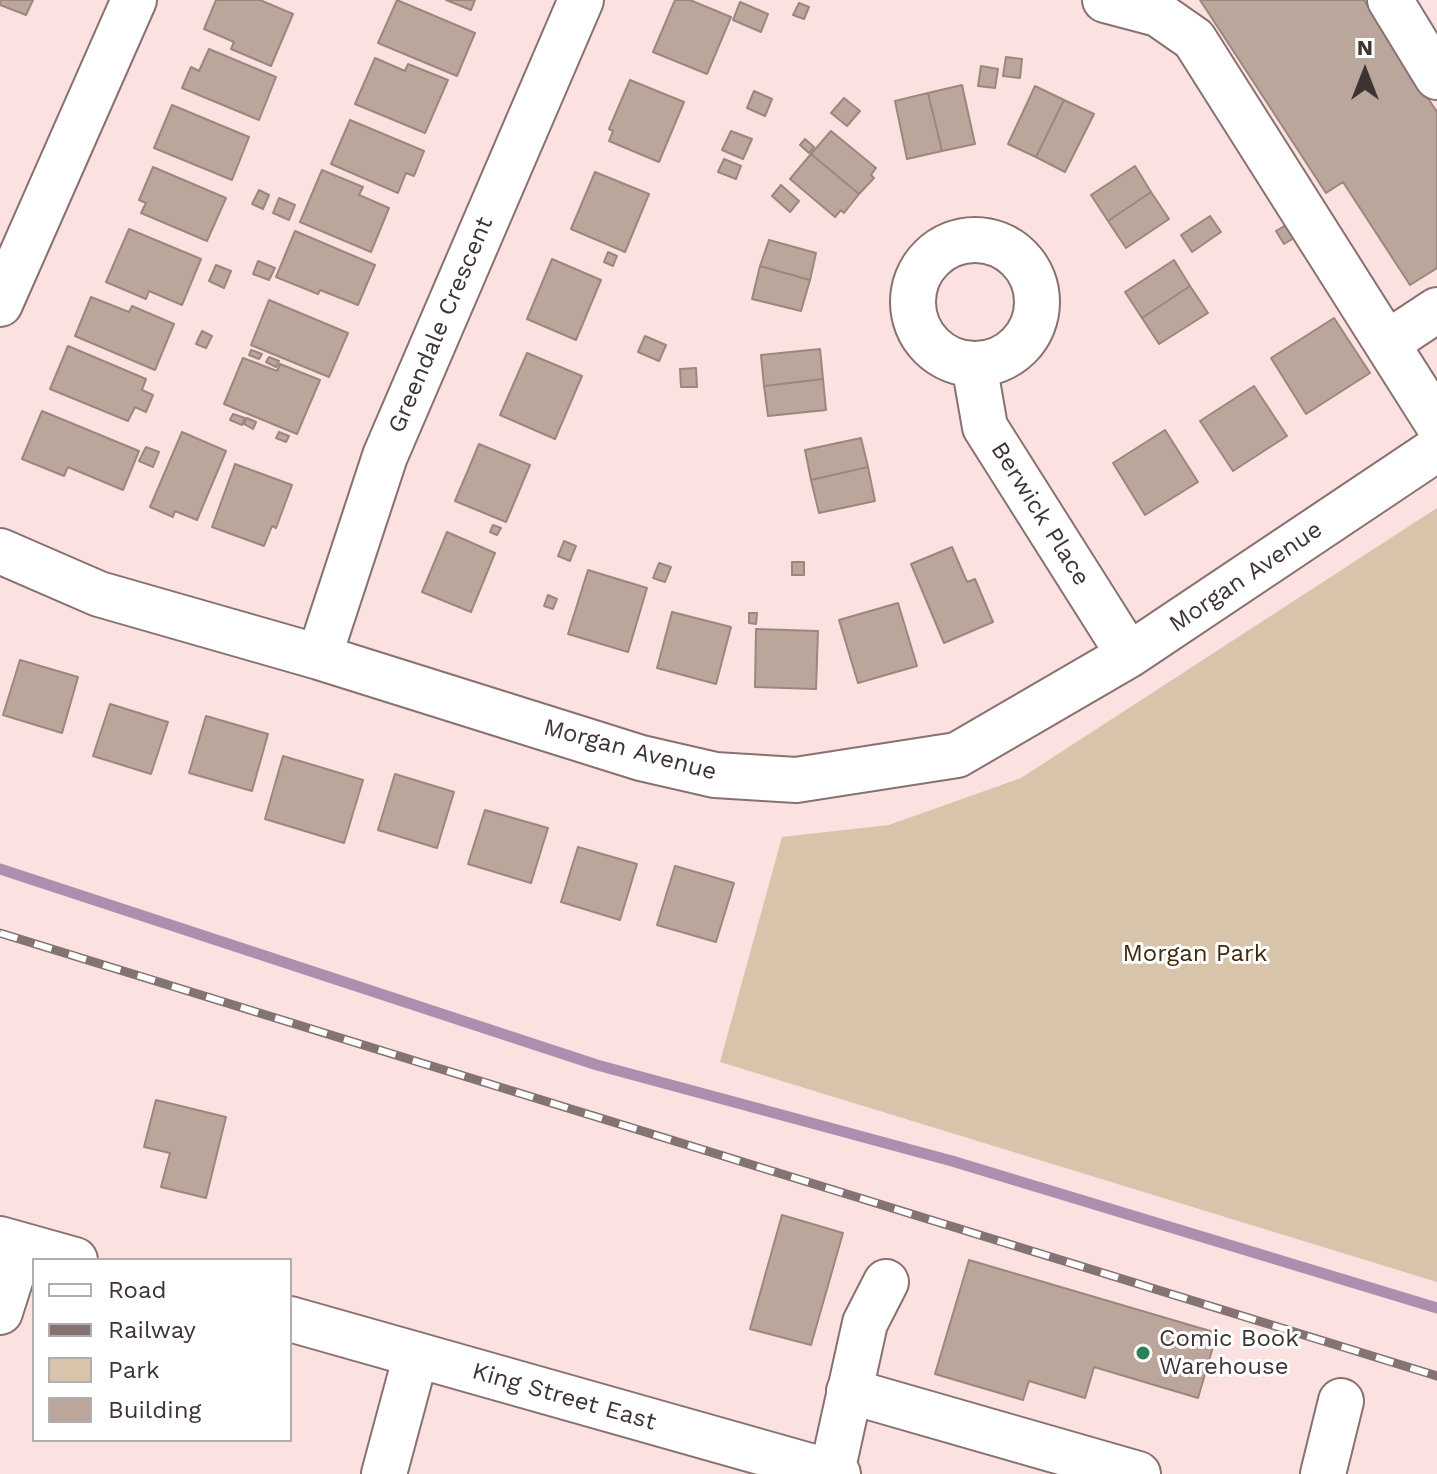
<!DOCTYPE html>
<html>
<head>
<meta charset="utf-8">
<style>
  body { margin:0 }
  #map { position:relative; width:1437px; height:1474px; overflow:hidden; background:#fbe1e0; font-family:"Work Sans",sans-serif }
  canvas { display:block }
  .legend { position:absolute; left:32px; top:1258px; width:260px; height:184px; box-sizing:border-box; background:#fff; border:2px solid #b2aeae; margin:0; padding:10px 14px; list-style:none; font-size:24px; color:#3e3434 }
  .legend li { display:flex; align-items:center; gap:16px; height:40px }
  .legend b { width:40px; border:2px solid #b2aeae }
  .north { position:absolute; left:1325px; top:32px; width:80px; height:80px; -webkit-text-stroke:6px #fff; paint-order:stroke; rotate:0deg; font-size:22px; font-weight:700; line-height:32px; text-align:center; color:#3e3434 }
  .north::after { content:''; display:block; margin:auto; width:28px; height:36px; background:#3e3434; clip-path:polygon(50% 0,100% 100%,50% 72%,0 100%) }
</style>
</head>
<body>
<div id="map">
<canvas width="1437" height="1474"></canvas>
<ul class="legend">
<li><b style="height:10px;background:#fff"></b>Road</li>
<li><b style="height:10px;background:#837373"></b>Railway</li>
<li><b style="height:22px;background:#d7c4ab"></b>Park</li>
<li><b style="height:22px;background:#bba69c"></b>Building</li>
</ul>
<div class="north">N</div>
</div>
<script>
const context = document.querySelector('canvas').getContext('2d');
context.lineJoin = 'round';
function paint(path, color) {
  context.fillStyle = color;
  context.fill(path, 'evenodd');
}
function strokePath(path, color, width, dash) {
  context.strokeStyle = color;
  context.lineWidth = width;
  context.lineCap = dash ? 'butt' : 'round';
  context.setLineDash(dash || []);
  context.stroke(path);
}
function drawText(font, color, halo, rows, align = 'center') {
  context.font = font + ' "Work Sans",sans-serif';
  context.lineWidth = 6;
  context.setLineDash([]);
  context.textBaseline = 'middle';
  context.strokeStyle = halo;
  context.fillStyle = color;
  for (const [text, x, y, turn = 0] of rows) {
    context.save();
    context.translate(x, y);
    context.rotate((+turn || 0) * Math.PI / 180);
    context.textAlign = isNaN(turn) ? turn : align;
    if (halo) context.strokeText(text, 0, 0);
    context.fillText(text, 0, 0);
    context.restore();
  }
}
paint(new Path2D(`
  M 1437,508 L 1437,1282 L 720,1062 L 782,837 L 889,825 L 1021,778 Z`), '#d7c4ab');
strokePath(new Path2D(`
  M 0,869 L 597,1065 L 952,1161 L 1437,1308`), '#ad8eae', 11);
const building = new Path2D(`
  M 0,0 L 33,0 L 26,15 L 0,5 Z
  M 216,0 L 260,0 L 293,14 L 271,66 L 231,49 L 234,42 L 204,29 Z
  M 397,0 L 475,33 L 457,76 L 378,43 Z
  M 446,0 L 475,0 L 471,10 Z
  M 675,0 L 690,0 L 731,17 L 707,74 L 653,52 Z
  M 1200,0 L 1364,0 L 1437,112 L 1437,268 L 1410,285 L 1343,182 L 1326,193 Z
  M 740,2 L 768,14 L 761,32 L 733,20 Z
  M 799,3 L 809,7 L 804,19 L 793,15 Z
  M 209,49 L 276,77 L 259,120 L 182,88 L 191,67 L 199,71 Z
  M 1006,57 L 1022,59 L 1020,78 L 1003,76 Z
  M 375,58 L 405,71 L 408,64 L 448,80 L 425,133 L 355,104 Z
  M 981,66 L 998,69 L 995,88 L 978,86 Z
  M 630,80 L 684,102 L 659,162 L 609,141 L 613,131 L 609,129 Z
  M 962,85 L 975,144 L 942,151 L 928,93 Z
  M 1035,86 L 1064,100 L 1036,157 L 1008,144 Z
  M 754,91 L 772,99 L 765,116 L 747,108 Z
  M 928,93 L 942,151 L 907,159 L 895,101 Z
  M 844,98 L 860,111 L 847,126 L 831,113 Z
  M 1064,100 L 1094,114 L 1065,172 L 1036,157 Z
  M 172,105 L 249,137 L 232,180 L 154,148 Z
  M 350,120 L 424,151 L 414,176 L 406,173 L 398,193 L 331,164 Z
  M 731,131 L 752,139 L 743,159 L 722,150 Z
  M 831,131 L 876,168 L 871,175 L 874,178 L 859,194 L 811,154 Z
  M 805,139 L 814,147 L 809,153 L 800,145 Z
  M 811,154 L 859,194 L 844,213 L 841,210 L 835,217 L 790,179 Z
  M 724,159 L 741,166 L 736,179 L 718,172 Z
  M 1135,166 L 1151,192 L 1108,221 L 1091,195 Z
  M 153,167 L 226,198 L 207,241 L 141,213 L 146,203 L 139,200 Z
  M 322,170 L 363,187 L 359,195 L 389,208 L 371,252 L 300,222 Z
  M 595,172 L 649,194 L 625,252 L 571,229 Z
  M 781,185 L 799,201 L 790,212 L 772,196 Z
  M 259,190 L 269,195 L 263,209 L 252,204 Z
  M 1151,192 L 1169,219 L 1126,248 L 1108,221 Z
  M 279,198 L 295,205 L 289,220 L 273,213 Z
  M 1210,216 L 1221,232 L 1192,252 L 1181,235 Z
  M 1286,225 L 1294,238 L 1284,244 L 1276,231 Z
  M 129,229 L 201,259 L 182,305 L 149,291 L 146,299 L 106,282 Z
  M 295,231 L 375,265 L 358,305 L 320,290 L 318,294 L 276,277 Z
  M 769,240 L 816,253 L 810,280 L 760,266 Z
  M 608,252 L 617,256 L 613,266 L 604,262 Z
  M 552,259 L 601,280 L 576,340 L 527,319 Z
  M 1174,260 L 1190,286 L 1142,318 L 1125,292 Z
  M 258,261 L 275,268 L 269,280 L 253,274 Z
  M 216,265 L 231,271 L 224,288 L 209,281 Z
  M 760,266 L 810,280 L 801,311 L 752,299 Z
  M 1190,286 L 1208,313 L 1159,344 L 1142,318 Z
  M 91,297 L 129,312 L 132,306 L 174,324 L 155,370 L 75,336 Z
  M 269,300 L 348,333 L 329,377 L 251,345 Z
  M 1334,318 L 1370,373 L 1306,414 L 1271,358 Z
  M 202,331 L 212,336 L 206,348 L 196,344 Z
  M 645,336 L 666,345 L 659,361 L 638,352 Z
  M 68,346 L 146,379 L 142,390 L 153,395 L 146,412 L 135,407 L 128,421 L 50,389 Z
  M 820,349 L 823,379 L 764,386 L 761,355 Z
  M 251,350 L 262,354 L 259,359 L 249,355 Z
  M 527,353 L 582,376 L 555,439 L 500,415 Z
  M 269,357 L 279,361 L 276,367 L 266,362 Z
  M 243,358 L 277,371 L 280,364 L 320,380 L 297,434 L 224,404 Z
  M 696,368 L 697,387 L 681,387 L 680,369 Z
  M 823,379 L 826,410 L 768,416 L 764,386 Z
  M 1254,386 L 1287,436 L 1233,471 L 1200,421 Z
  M 42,411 L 139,451 L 123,490 L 68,467 L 64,476 L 22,459 Z
  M 233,414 L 245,418 L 242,425 L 230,420 Z
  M 247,418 L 256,422 L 253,429 L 244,424 Z
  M 1165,430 L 1198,482 L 1145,515 L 1113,463 Z
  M 182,432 L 226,451 L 197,520 L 175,511 L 173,517 L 150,507 Z
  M 279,432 L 289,436 L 286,442 L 276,438 Z
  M 861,438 L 868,467 L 811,480 L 805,450 Z
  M 479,444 L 530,465 L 506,522 L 455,501 Z
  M 146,447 L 159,452 L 153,467 L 139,461 Z
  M 235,464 L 292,485 L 276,528 L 272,526 L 264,546 L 212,527 Z
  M 868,467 L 875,501 L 819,513 L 811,480 Z
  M 493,525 L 501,528 L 497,535 L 490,532 Z
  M 447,532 L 495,553 L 471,612 L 422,592 Z
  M 564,541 L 576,546 L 570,561 L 558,556 Z
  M 952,547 L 967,582 L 975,579 L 993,622 L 944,643 L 911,564 Z
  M 792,562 L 804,562 L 804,575 L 792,575 Z
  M 659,563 L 671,567 L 665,582 L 653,578 Z
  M 588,570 L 647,588 L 628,652 L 568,634 Z
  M 548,595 L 557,599 L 553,609 L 544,606 Z
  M 898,603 L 917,666 L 858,683 L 839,620 Z
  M 672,612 L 731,627 L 716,684 L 657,668 Z
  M 749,613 L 757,613 L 756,624 L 749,623 Z
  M 756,629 L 818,631 L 816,689 L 755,687 Z
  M 20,660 L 78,677 L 62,733 L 3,715 Z
  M 110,704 L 168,722 L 151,774 L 93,756 Z
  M 206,716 L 268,734 L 252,791 L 189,773 Z
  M 283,756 L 363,780 L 344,843 L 265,819 Z
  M 395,774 L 454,792 L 437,848 L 378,830 Z
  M 485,810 L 548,828 L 531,883 L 468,864 Z
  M 578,847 L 637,864 L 620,920 L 561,902 Z
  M 675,866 L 734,883 L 716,942 L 657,925 Z
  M 156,1100 L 226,1117 L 206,1198 L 161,1187 L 170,1153 L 144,1147 Z
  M 782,1215 L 843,1233 L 811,1345 L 750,1329 Z
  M 969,1260 L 1217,1333 L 1198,1398 L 1094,1367 L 1085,1398 L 1029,1381 L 1023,1400 L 935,1374 Z`);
paint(building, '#bba69c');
strokePath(building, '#9b877d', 2);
const minor = new Path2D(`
  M 1105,0 L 1158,14 L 1194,39 L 1437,423
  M 1390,0 L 1437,77
  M913 302a62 62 0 1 1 124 0a62 62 0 1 1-124 0Z
  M 0,304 L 134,0
  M 1387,343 L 1437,310
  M 974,364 L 985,427 L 1129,655
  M 0,551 L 99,594 L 319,657 L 641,758 L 715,775 L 796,780 L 957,755 L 1129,655 L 1437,449
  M 319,657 L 385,456 L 581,0
  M 0,1312 L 21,1246
  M 849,1391 L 1138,1474
  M 832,1472 L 865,1323 L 886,1282
  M 384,1474 L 416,1355
  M 1323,1474 L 1341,1401`);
const major = new Path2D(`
  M 0,1239 L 75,1260
  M 290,1319 L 838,1474`);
strokePath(minor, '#887170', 48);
strokePath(major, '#887170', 48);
strokePath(minor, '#fff', 44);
strokePath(major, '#fff', 44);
const rail = new Path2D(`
  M 0,933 L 1437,1376`);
strokePath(rail, '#837373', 9);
strokePath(rail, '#fff', 6, [18]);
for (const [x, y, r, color] of [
  [1143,1353,8,"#2c8255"]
]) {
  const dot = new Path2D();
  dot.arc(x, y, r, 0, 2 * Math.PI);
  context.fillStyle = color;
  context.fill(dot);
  strokePath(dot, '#fff', 3);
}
drawText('24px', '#3e3434', '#fff', [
  ["Greendale Crescent",441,325,-67],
  ["Berwick Place",1040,514,58],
  ["Morgan Avenue",1246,577,-34],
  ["Morgan Avenue",630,750,15],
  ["King Street East",564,1397,16]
]);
drawText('24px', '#3f2b0c', '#fff', [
  ["Morgan Park",1195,954]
]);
drawText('24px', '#3e3434', '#fff', [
  ["Comic Book",1159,1339],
  ["Warehouse",1159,1367]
], 'left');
</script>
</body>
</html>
